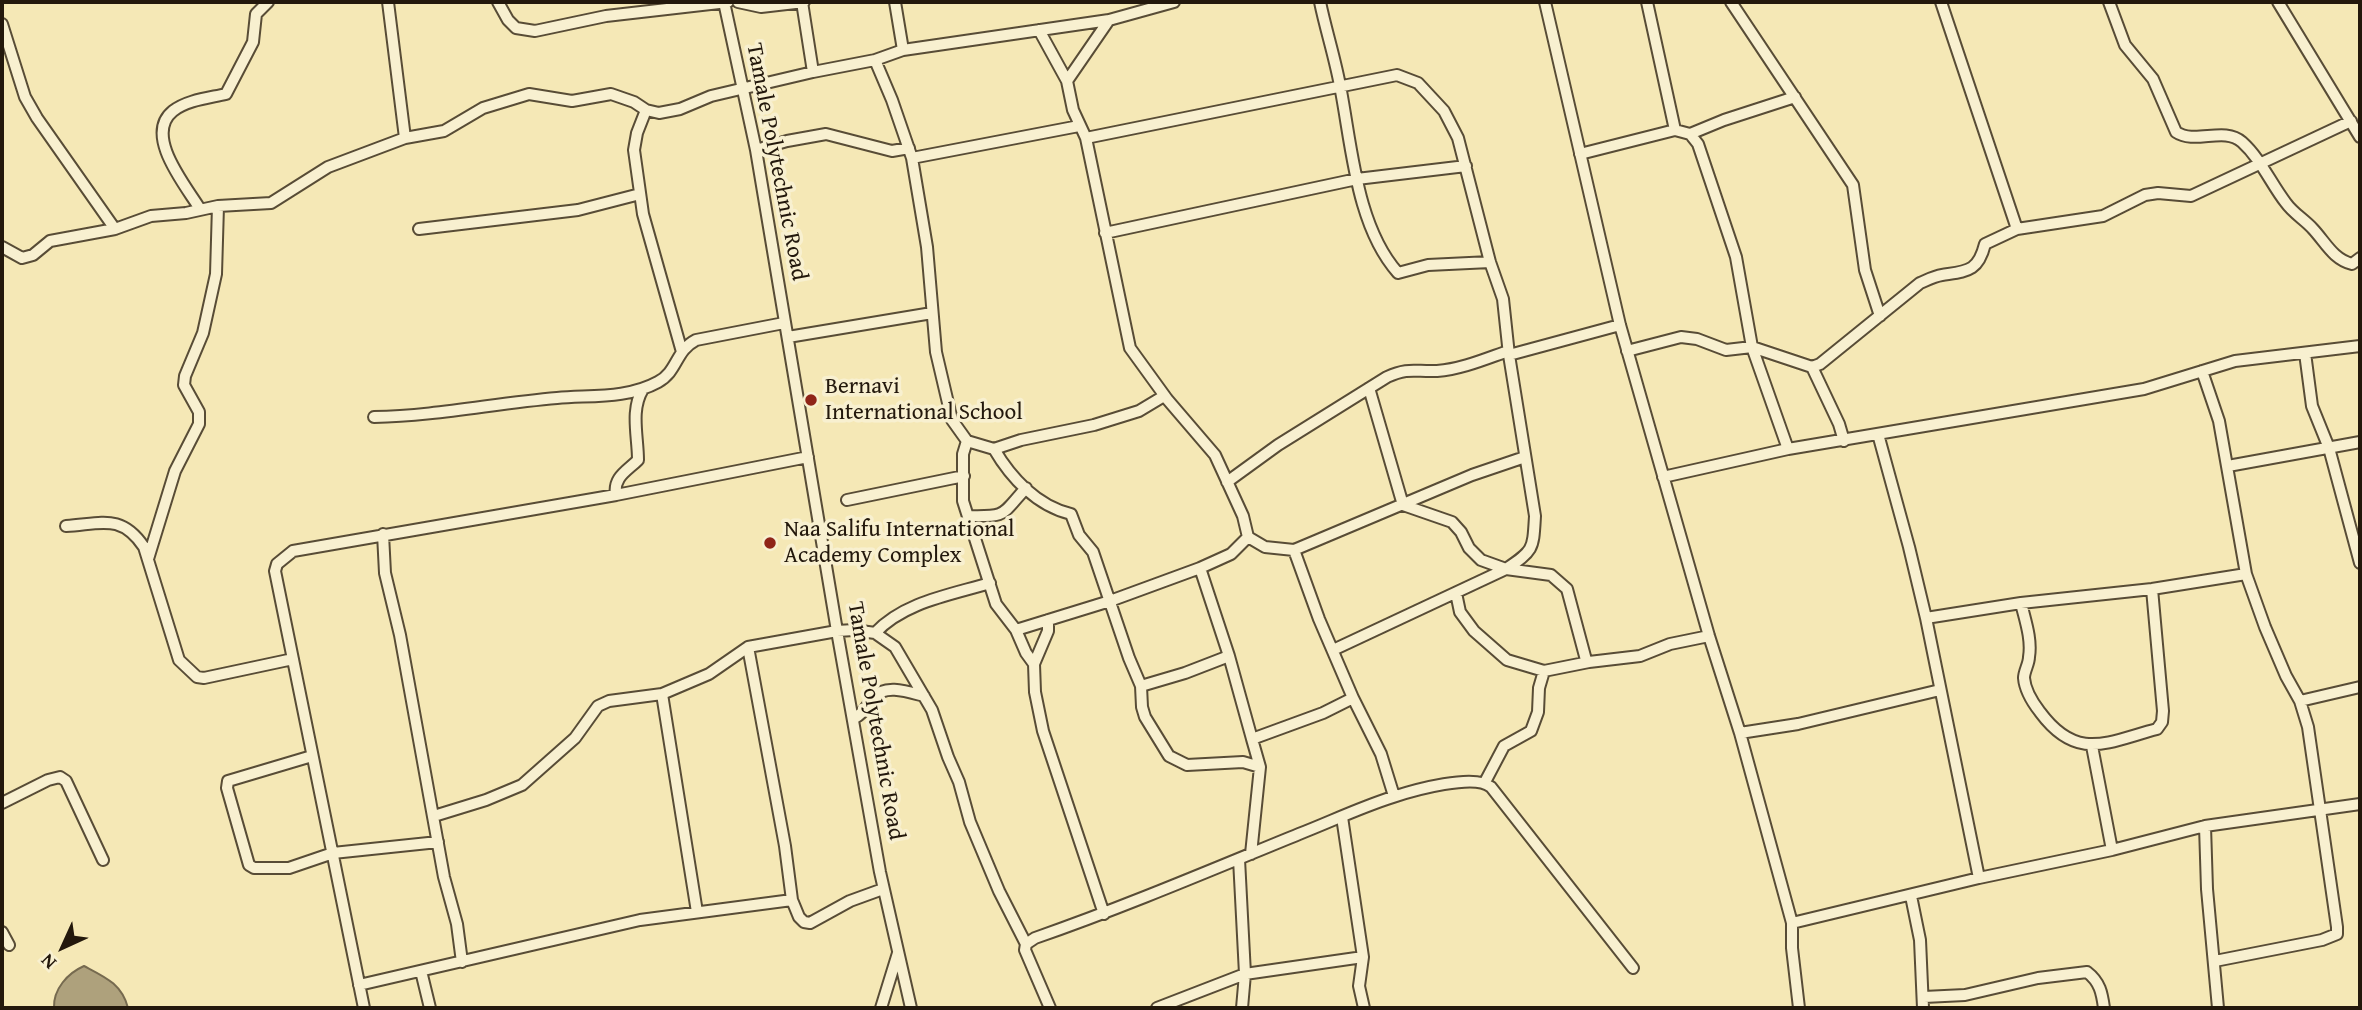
<!DOCTYPE html>
<html>
<head>
<meta charset="utf-8">
<style>
  body { margin:0 }
  #map { position:relative; width:2362px; height:1010px; overflow:hidden; background:#f5e8b6; font-family:"Gentium Book Plus",serif }
  canvas { display:block }
  .frame { position:absolute; inset:0; border:4px solid #23180c; pointer-events:none }
  .north { position:absolute; left:28px; top:912px; width:70px; height:70px; -webkit-text-stroke:5px #f8f0d0; paint-order:stroke; rotate:225deg; font-size:19px; font-weight:700; line-height:28px; text-align:center; color:#23180c }
  .north::after { content:''; display:block; margin:auto; width:24px; height:32px; background:#23180c; clip-path:polygon(50% 0,100% 100%,50% 72%,0 100%) }
</style>
</head>
<body>
<div id="map">
<canvas width="2362" height="1010"></canvas>
<div class="frame"></div>
<div class="north">N</div>
</div>
<script>
const context = document.querySelector('canvas').getContext('2d');
context.lineJoin = 'round';
function paint(path, color) {
  context.fillStyle = color;
  context.fill(path, 'evenodd');
}
function strokePath(path, color, width, dash) {
  context.strokeStyle = color;
  context.lineWidth = width;
  context.lineCap = dash ? 'butt' : 'round';
  context.setLineDash(dash || []);
  context.stroke(path);
}
function drawText(font, color, halo, rows, align = 'center') {
  context.font = font + ' "Gentium Book Plus",serif';
  context.lineWidth = 7;
  context.setLineDash([]);
  context.textBaseline = 'middle';
  context.strokeStyle = halo;
  context.fillStyle = color;
  for (const [text, x, y, turn = 0] of rows) {
    context.save();
    context.translate(x, y);
    context.rotate((+turn || 0) * Math.PI / 180);
    context.textAlign = isNaN(turn) ? turn : align;
    if (halo) context.strokeText(text, 0, 0);
    context.fillText(text, 0, 0);
    context.restore();
  }
}
const water = new Path2D(`
  M 84,966 C 105,977 122,984 128,1008 L 54,1008 C 53,989 68,973 84,966 Z`);
paint(water, '#aea17c');
strokePath(water, '#766a4f', 2);
const street = new Path2D(`
  M 388,2 L 405,138
  M 498,2 L 508,20 L 516,28 L 535,31 L 606,16 L 728,2
  M 724,2 L 756,150 L 837,631 L 880,872 L 911,1008
  M 738,2 L 761,7 L 804,2
  M 802,2 L 813,72
  M 895,2 L 903,50
  M 1320,2 C 1326,31 1336,61 1341,91 C 1352,149 1357,227 1398,273 L 1428,265 L 1490,262
  M 1545,2 L 1620,325 L 1709,636 L 1740,733 L 1792,923 L 1792,948 L 1799,1008
  M 1647,2 L 1675,130
  M 1731,2 L 1853,185 L 1865,270 L 1880,316
  M 1941,2 L 2017,229 L 2103,216 L 2145,195 L 2158,193 L 2191,196 L 2351,121
  M 2109,2 L 2125,45 L 2153,79 L 2176,132 C 2195,145 2224,126 2242,142 C 2261,159 2271,184 2286,203 C 2293,213 2305,220 2313,229 C 2326,243 2333,259 2352,264 L 2360,258
  M 2278,2 L 2360,137
  M 2,24 L 25,97 L 37,118 L 115,229
  M 1039,30 L 1067,81 L 1073,110 L 1086,138 L 1130,348 L 1167,399 L 1215,455 L 1243,516 L 1248,537
  M 875,60 L 892,100 L 912,158 L 927,247 L 936,352 L 952,420 L 967,441 L 994,449 L 1021,440 L 1094,425 L 1139,411 L 1164,396
  M 1067,81 L 1109,20
  M 646,110 L 637,133 L 634,150 L 643,214 L 682,352
  M 1690,134 L 1724,120 L 1795,97
  M 1086,138 L 1397,75 L 1418,83 L 1444,111 L 1458,138 L 1490,262 L 1503,299 L 1509,355 L 1535,516 C 1533,550 1534,550 1506,569 L 1333,650
  M 756,150 L 787,141 L 826,134 L 892,151 L 909,148
  M 1580,154 L 1675,130 L 1690,134 L 1698,144 L 1736,257 L 1752,347 L 1788,449
  M 912,158 L 1079,126
  M 200,209 C 186,186 143,135 173,111 C 187,100 209,98 226,94 L 253,42 L 256,14 L 268,2
  M 419,229 L 578,210 L 640,194
  M 1105,233 L 1357,179 L 1466,166
  M 2,247 L 22,258 L 33,255 L 50,241 L 115,229 L 151,216 L 186,213 L 218,206 L 271,203 L 328,167 L 405,138 L 444,131 L 483,108 L 529,94 L 572,101 L 611,94 L 634,102 L 646,110 L 659,113 L 680,109 L 711,96 L 813,72 L 875,60 L 903,50 L 1109,20 L 1174,2
  M 788,337 L 932,313
  M 1627,351 L 1681,337 L 1697,339 L 1726,350 L 1752,347 L 1812,367 L 1820,364 L 1920,283 C 1927,280 1935,276 1942,275 C 1967,271 1978,272 1985,244 L 2017,229
  M 2305,353 L 2312,406 L 2329,448 L 2360,563
  M 1509,355 L 1620,325
  M 1812,367 L 1839,424 L 1844,441
  M 2202,371 L 2219,421 L 2246,574 L 2265,627 L 2286,676 L 2300,701 L 2308,727 L 2337,927 L 2337,934 L 2322,940 L 2215,961
  M 1369,388 L 1403,505 L 1452,522 L 1461,532 L 1469,548 L 1481,560 L 1506,569 L 1551,575 L 1567,589 L 1586,660 L 1589,662 L 1640,656 L 1670,644 L 1709,636
  M 374,417 C 436,416 496,403 557,398 C 590,395 627,399 658,382 C 678,371 675,351 696,340 L 784,323
  M 1878,434 L 1909,547 L 1926,618 L 1979,878
  M 967,441 L 963,454 L 963,501 L 996,604 L 1016,630 L 1026,653 L 1034,664
  M 994,449 C 1011,478 1037,506 1071,514 L 1079,535 L 1093,552 L 1129,658 L 1141,686 L 1142,707 L 1145,717 L 1169,756 L 1187,765 L 1243,762 L 1260,767
  M 2228,466 L 2360,442
  M 1663,477 L 1788,449 L 2144,389 L 2235,361 L 2360,346
  M 1227,482 L 1278,445 L 1387,377 C 1409,367 1415,372 1437,371 C 1462,369 1485,359 1508,351
  M 616,495 C 613,477 627,471 638,460 C 638,436 630,410 643,389
  M 847,500 L 964,476
  M 968,516 C 1008,517 1001,515 1026,488
  M 66,526 C 101,524 121,513 144,547 L 179,660 L 197,677 L 204,678 L 293,659
  M 383,534 L 385,573 L 400,635 L 444,877 L 457,924 L 462,962
  M 1294,550 L 1319,619 L 1353,698 L 1381,754 L 1394,796
  M 148,559 L 175,471 L 199,424 L 199,412 L 184,385 L 185,376 L 203,333 L 216,274 L 218,206
  M 1200,568 L 1229,656 L 1252,739
  M 1456,593 L 1460,612 L 1474,631 L 1507,660 L 1544,671 L 1589,662
  M 2021,603 C 2025,620 2032,639 2029,657 C 2029,664 2024,671 2024,678 C 2025,691 2033,703 2040,712 C 2077,762 2107,742 2157,729 L 2162,722 L 2163,711 L 2152,589
  M 1926,618 L 2021,603 L 2152,589 L 2246,574
  M 1048,620 L 1048,631 L 1034,664 L 1035,692 L 1043,731 L 1104,914
  M 1016,630 L 1110,601 L 1200,568 L 1231,554 L 1248,537 L 1265,547 L 1294,550 L 1472,475 L 1525,457
  M 875,633 C 904,602 950,595 990,583
  M 748,647 L 785,846 L 792,900 L 799,917 L 804,922 L 810,923 L 850,901 L 883,889
  M 1141,686 L 1185,673 L 1229,656
  M 662,694 L 697,912
  M 2300,701 L 2360,687
  M 853,719 C 864,713 866,707 873,698 C 885,683 909,692 924,696
  M 1740,733 L 1798,724 L 1940,690
  M 2092,746 L 2112,850
  M 312,756 L 228,781 L 227,788 L 249,865 L 254,868 L 289,868 L 333,853 L 438,842
  M 1485,782 L 1504,746 L 1531,731 L 1538,712 L 1539,688 L 1544,671
  M 2,803 L 48,780 L 60,777 L 66,781 L 103,860
  M 434,816 L 486,800 L 522,785 L 575,738 L 598,706 L 609,701 L 662,694 L 709,674 L 748,647 L 837,631 L 854,630 L 875,633 L 895,647 L 932,710 L 948,757 L 959,782 L 970,822 L 999,891 L 1026,944
  M 1342,817 L 1363,957 L 1359,986 L 1364,1008
  M 2205,826 L 2207,889 L 2218,1008
  M 1251,854 L 1260,767 L 1252,739 L 1323,713 L 1353,698
  M 1239,859 L 1245,974 L 1242,1008
  M 1911,896 L 1920,940 L 1923,1008
  M 1792,923 L 1979,878 L 2112,850 L 2205,826 L 2360,804
  M 2,932 L 9,945
  M 421,971 L 430,1008
  M 359,985 L 640,920 L 792,900
  M 1924,997 L 1965,995 L 2038,978 L 2087,972 C 2100,982 2102,993 2104,1008
  M 364,1008 L 275,571 L 277,564 L 293,551 L 616,495 L 808,457
  M 881,1008 L 898,953
  M 1050,1008 L 1025,950 L 1026,944 L 1035,938 C 1124,907 1211,870 1299,834 C 1330,822 1361,807 1393,797 C 1414,790 1475,773 1491,787 L 1633,968
  M 1157,1008 L 1245,974 L 1363,957`);
strokePath(street, '#584c36', 14);
strokePath(street, '#f8f0d0', 10);
for (const [x, y, r, color] of [
  [811,400,7,"#8f2418"],
  [770,543,7,"#8f2418"]
]) {
  const dot = new Path2D();
  dot.arc(x, y, r, 0, 2 * Math.PI);
  context.fillStyle = color;
  context.fill(dot);
  strokePath(dot, '#f8f0d0', 2.5);
}
drawText('23px', '#23180c', '#f8f0d0', [
  ["Tamale Polytechnic Road",776,162,79],
  ["Tamale Polytechnic Road",875,721,80]
]);
drawText('23px', '#23180c', '#f8f0d0', [
  ["Bernavi",825,387],
  ["International School",825,413],
  ["Naa Salifu International",784,530],
  ["Academy Complex",784,556]
], 'left');
</script>
</body>
</html>
